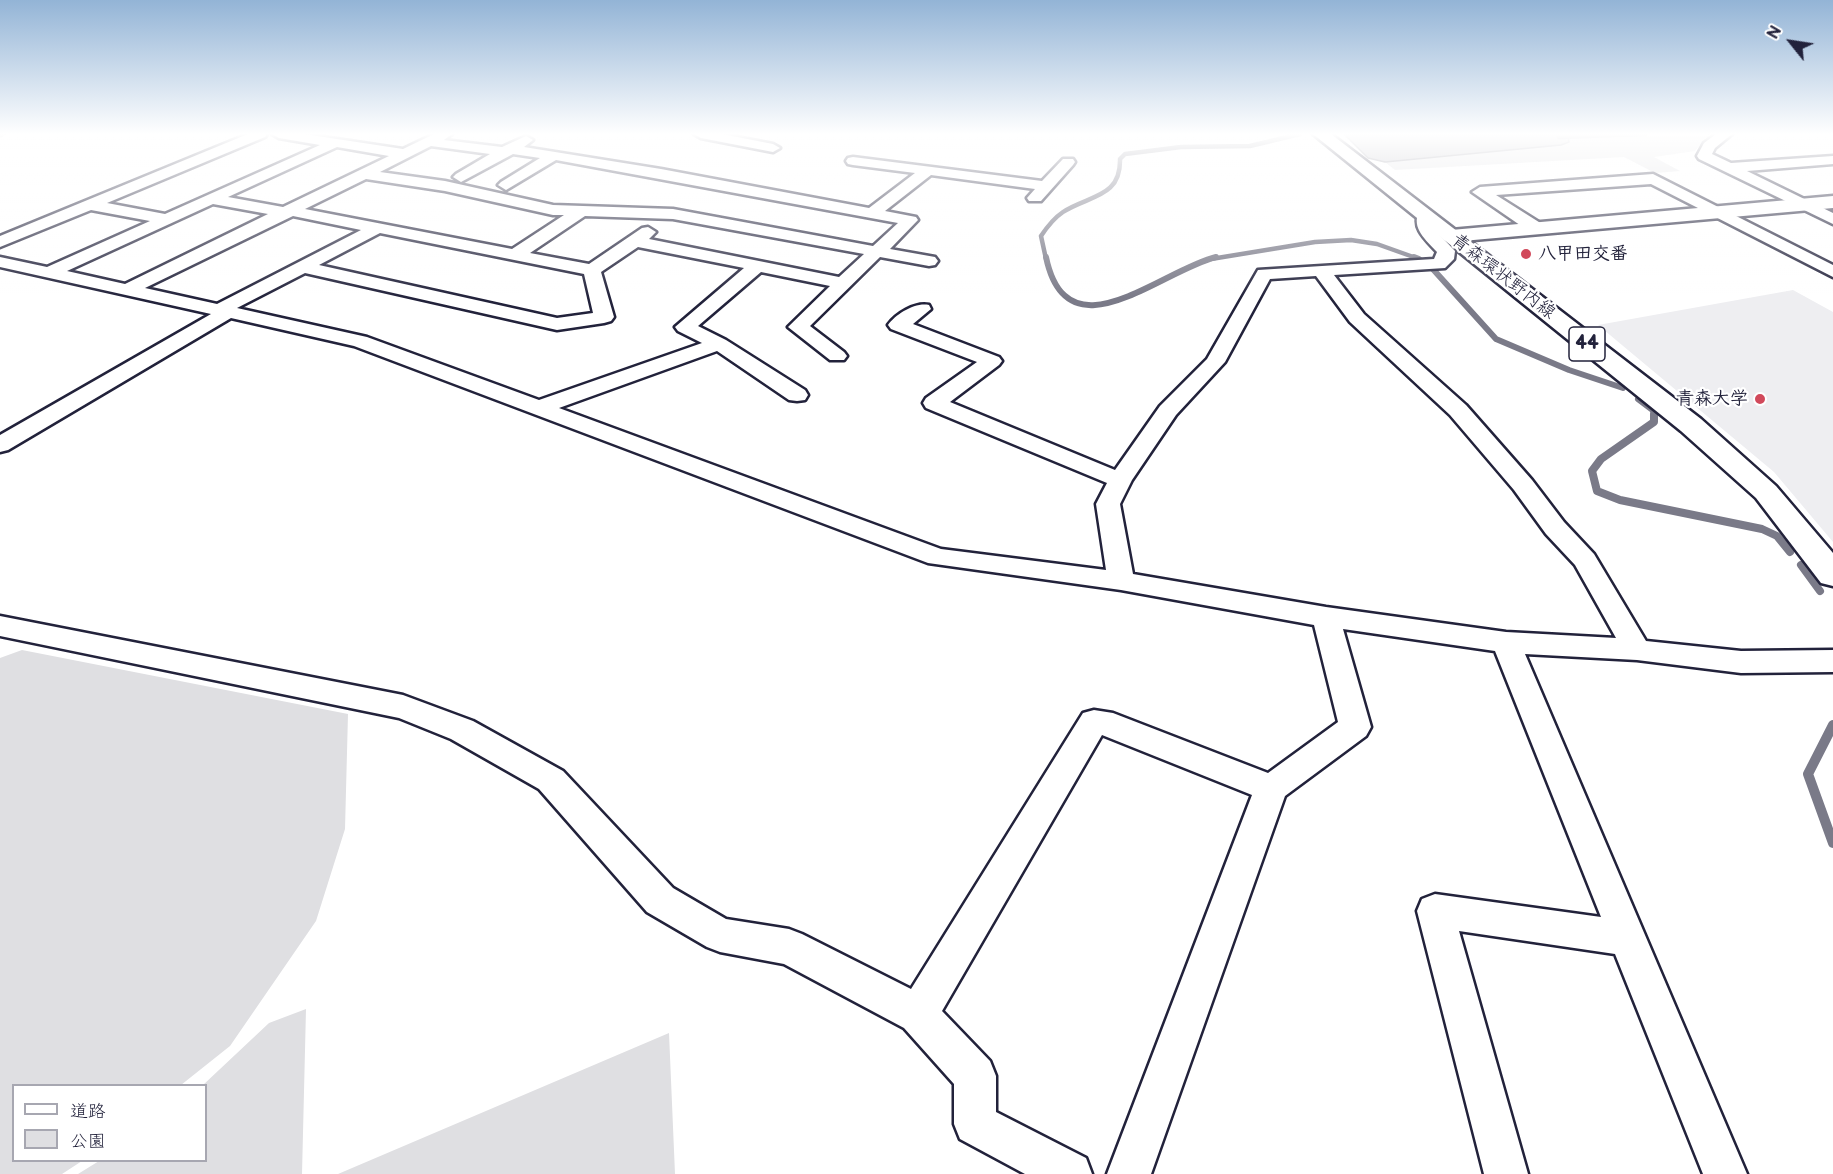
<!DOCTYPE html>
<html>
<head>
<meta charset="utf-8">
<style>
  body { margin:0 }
  #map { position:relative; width:1833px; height:1174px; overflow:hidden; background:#fff; font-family:"Balsamiq Sans","Klee One",sans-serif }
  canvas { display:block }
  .legend { position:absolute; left:12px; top:1084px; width:195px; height:78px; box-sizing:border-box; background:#fff; border:2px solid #a7a7b1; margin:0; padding:8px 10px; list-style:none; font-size:18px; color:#22223b }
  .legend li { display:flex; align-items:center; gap:12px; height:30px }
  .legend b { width:30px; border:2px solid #a7a7b1 }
  .north { position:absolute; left:1761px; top:12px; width:60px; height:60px; -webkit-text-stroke:4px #fff; paint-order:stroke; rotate:300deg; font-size:16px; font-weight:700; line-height:24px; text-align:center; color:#22223b }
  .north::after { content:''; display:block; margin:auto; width:21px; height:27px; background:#22223b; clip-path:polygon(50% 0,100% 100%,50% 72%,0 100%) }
</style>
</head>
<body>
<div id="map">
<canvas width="1833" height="1174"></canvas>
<ul class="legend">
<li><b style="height:8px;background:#fff"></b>道路</li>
<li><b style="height:16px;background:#dfdfe2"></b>公園</li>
</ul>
<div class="north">N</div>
</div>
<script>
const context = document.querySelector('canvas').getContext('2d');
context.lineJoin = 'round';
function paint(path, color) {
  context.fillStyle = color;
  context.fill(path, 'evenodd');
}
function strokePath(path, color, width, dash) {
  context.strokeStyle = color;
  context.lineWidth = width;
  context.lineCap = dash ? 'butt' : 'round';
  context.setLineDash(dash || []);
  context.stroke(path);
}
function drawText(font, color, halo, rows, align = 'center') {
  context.font = font + ' "Balsamiq Sans","Klee One",sans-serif';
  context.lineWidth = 4.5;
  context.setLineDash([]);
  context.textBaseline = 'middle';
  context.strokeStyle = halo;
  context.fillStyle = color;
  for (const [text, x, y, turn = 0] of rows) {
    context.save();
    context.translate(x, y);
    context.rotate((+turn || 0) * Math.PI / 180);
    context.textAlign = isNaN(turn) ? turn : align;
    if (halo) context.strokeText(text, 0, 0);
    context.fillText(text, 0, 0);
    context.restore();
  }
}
paint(new Path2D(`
  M 1793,290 L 1833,312 L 1833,542 L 1774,472 L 1598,325 Z`), '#eeeef1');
paint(new Path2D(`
  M 1568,134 L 1709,134 L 1695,151 L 1654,157 L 1680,171 L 1655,173 L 1624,157 L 1395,170 L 1385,162 L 1561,145 L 1569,142 Z
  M 22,650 L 348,714 L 345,829 L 316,921 L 230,1046 L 181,1085 L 14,1086 L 14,1160 L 82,1161 L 62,1174 L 0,1174 L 0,658 Z
  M 306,1009 L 302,1174 L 78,1174 L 99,1161 L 206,1160 L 206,1086 L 203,1085 L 269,1023 Z
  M 669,1033 L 675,1174 L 338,1174 Z`), '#dfdfe2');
const water = new Path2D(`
  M 1344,134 L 1568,134 L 1569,142 L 1561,145 L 1385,162 L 1368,158 Z`);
paint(water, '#b4b4bc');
strokePath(water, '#7a7a88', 1.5);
strokePath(new Path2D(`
  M 0,135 L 3,134
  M 1559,137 L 1645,134
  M 1046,259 L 1041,236 C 1047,227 1054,218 1063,212 C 1089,195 1121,198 1120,159 L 1125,154 L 1181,147 L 1250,146 L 1300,134
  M 1211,259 L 1315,242 L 1351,240 L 1377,244 L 1419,259`), '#7a7a88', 4.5);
strokePath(new Path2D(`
  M 1046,257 C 1067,358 1160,271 1216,257
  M 1414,257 L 1419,259
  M 1431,267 L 1496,339 L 1569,370 L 1623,388
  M 1638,399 L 1654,411 L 1654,415`), '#7a7a88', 6);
strokePath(new Path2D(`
  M 1654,414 L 1654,422 L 1601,459 L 1592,471 L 1597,491 L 1620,500 L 1762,529 L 1777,536 L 1790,552
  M 1801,565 L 1820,591`), '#7a7a88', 8);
strokePath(new Path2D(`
  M 1833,725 L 1808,774 L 1833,843`), '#7a7a88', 10);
const minor = new Path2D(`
  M 248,134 L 267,134 L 265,137 L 107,203 L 165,214 L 320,145 L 279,138 L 272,134 L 304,134 L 403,149 L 434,134 L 452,134 L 444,140 L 502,147 L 526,136 L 533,140 L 524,147 L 661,169 L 869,208 L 915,173 L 853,165 L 848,164 L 846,161 L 848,158 L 853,157 L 1042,181 L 1063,159 L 1073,159 L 1075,162 L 1073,165 L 1041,201 L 1029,201 L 1027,198 L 1035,189 L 931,175 L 885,211 L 916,217 L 918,220 L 890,249 L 935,257 L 938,261 L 935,265 L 929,266 L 880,257 L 810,326 L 844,352 L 847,356 L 844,360 L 830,360 L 788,327 L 830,286 L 761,272 L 698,326 L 726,340 L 805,390 L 808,395 L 805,400 L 797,401 L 789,400 L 717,351 L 559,408 L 941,549 L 1106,570 L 1096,504 L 1107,483 L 926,408 L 923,403 L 926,398 L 977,362 L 891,329 L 888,325 C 896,314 915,302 929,305 L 931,309 L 913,324 L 999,357 L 1002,361 L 999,365 L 950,402 L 1115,470 L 1160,406 L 1207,359 L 1258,270 L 1434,259 L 1437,252 C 1426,240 1411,228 1419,212 L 1431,212 L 1434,229 L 1455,251 L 1454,259 L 1445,268 L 1334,275 L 1364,314 L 1466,405 L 1532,480 L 1564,522 L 1594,554 L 1646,641 L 1741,651 L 1833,650 L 1833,672 L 1741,673 L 1637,660 L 1525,654 L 1747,1174 L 1703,1174 L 1615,954 L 1459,931 L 1528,1174 L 1484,1174 L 1417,911 L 1422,899 L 1435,894 L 1601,917 L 1495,651 L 1343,629 L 1371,727 L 1366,736 L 1285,796 L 1151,1174 L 1107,1174 L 1252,795 L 1102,735 L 942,1011 L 990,1061 L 996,1076 L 996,1112 L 1086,1158 L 1092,1174 L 1025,1174 L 960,1139 L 954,1124 L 954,1084 L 904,1028 L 784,964 L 720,952 L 707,947 L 647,912 L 539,789 L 451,739 L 399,718 L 0,636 L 0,616 L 403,695 L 473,721 L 563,771 L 673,888 L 726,919 L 789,929 L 802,934 L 911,989 L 1083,713 L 1094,710 L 1113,713 L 1268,773 L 1338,722 L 1314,625 L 1121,590 L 928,563 L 354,346 L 231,318 L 8,450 L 0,452 L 0,435 L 211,314 L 0,267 L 0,257 L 47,267 L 150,221 L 91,210 L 0,247 L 0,236 ZM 431,146 L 490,154 L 456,174 L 453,177 L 461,182 L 513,154 L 540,158 L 501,182 L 498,185 L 506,190 L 556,160 L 898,223 L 873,246 L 673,209 L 553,205 L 445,181 L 380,172 ZM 337,147 L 389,156 L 283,207 L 228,197 ZM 366,179 L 445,191 L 553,215 L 564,215 L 512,249 L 305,209 ZM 213,204 L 268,214 L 125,284 L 67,271 ZM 293,216 L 361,230 L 217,304 L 145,288 ZM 585,216 L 673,219 L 864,254 L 839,277 L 649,239 L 656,232 L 648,227 L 642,228 L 589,264 L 530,253 ZM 380,233 L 584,274 L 593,313 L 557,318 L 319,265 ZM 638,247 L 744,268 L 675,327 L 678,331 L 702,343 L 539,400 L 367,337 L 237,308 L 305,273 L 557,330 L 604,323 L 611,321 L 614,317 L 601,272 ZM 1316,276 L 1350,322 L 1450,415 L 1514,490 L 1546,534 L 1575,565 L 1616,638 L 1506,632 L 1326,607 L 1133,574 L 1120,504 L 1132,480 L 1176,415 L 1225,362 L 1270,279 Z
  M 694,134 L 722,134 L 773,144 L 780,148 L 773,152 L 701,138 Z
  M 1716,134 L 1732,134 L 1715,148 L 1712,154 L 1731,163 L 1833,156 L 1833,164 L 1747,171 L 1833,213 L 1833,224 L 1699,159 L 1697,156 L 1704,143 Z
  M 1653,174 L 1833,265 L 1833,277 L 1651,184 L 1496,195 L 1542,224 L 1544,228 L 1536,233 L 1530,232 L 1472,192 L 1480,187 Z`);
const tertiary = new Path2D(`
  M 1833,196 L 1833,208 L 1451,242 L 1444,240 L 1441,236 L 1444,232 L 1451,230 Z`);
const primary = new Path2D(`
  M 1313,134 L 1331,134 L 1701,419 L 1776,486 L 1833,553 L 1833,586 L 1821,583 L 1756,498 L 1681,431 Z`);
strokePath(minor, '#22223b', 5);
strokePath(tertiary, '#22223b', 5);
strokePath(primary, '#22223b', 5);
paint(minor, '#fff');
paint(tertiary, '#fff');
paint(primary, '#fff');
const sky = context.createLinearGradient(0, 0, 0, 298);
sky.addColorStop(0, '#93b4d6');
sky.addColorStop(0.45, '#fff');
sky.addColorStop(1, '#ffffff00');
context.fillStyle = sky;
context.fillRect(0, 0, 1833, 298);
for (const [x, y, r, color] of [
  [1526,254,6,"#d1495b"],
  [1760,399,6,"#d1495b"]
]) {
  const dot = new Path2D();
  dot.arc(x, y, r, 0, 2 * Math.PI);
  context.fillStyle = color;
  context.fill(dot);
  strokePath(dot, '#fff', 2);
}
drawText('bold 18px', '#22223b', '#fff', [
  ["八甲田交番",1538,254],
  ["青森大学",1748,399,"right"]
], 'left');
drawText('18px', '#22223b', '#fff', [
  ["青森環状野内線",1503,277,38]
]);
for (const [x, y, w] of [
  [1587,344,36]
]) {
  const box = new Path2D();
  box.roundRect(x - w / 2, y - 17, w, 34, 4.5);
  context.fillStyle = '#fff';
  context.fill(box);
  strokePath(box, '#22223b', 1.5);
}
drawText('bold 20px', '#22223b', null, [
  ["44",1587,344]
]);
</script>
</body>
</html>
